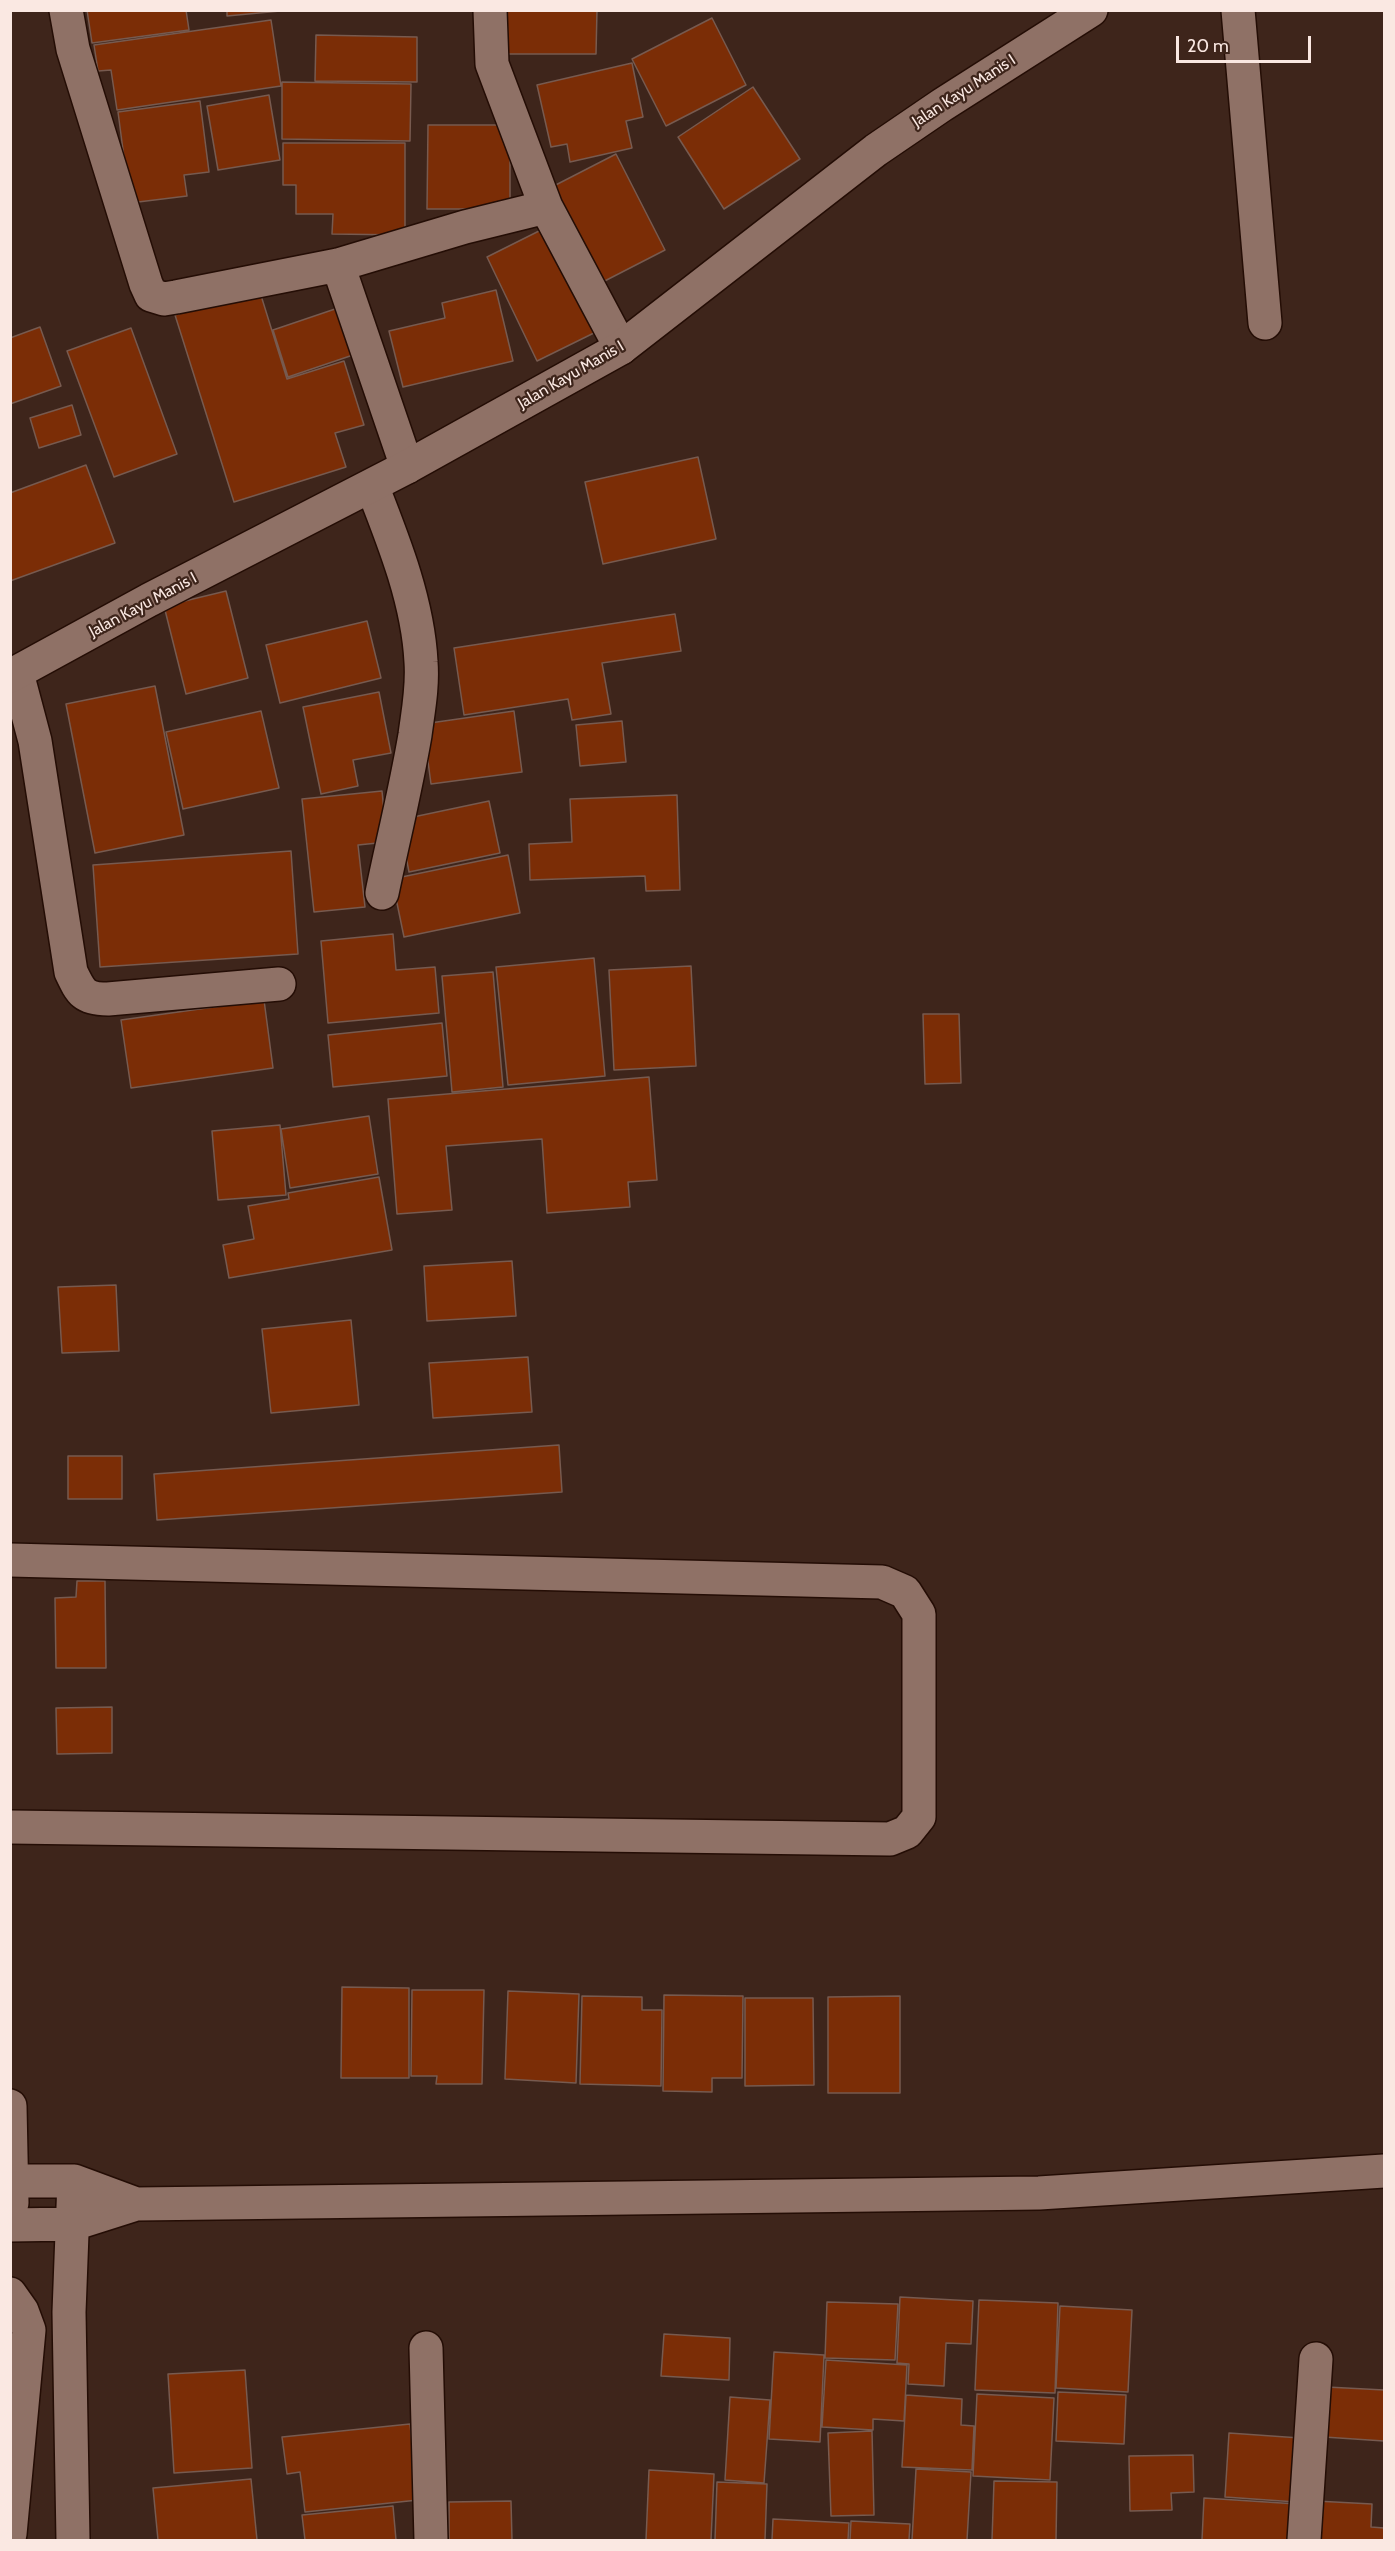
<!DOCTYPE html>
<html>
<head>
<meta charset="utf-8">
<style>
  body { margin:0 }
  #map { position:relative; width:1395px; height:2551px; overflow:hidden; background:#3e251b; font-family:Cabin,sans-serif }
  canvas { display:block }
  .frame { position:absolute; inset:0; border:12px solid #fae8e2; pointer-events:none }
  .scale { position:absolute; left:1176px; top:36px; width:135px; height:27px; box-sizing:border-box; border:3px solid #fae8e2; border-top:0; padding-left:8px; font-size:18px; line-height:21px; white-space:nowrap; color:#fae8e2; -webkit-text-stroke:4px #3e251b; paint-order:stroke }
</style>
</head>
<body>
<div id="map">
<canvas width="1395" height="2551"></canvas>
<div class="frame"></div>
<div class="scale">20 m</div>
</div>
<script>
const context = document.querySelector('canvas').getContext('2d');
context.lineJoin = 'round';
function paint(path, color) {
  context.fillStyle = color;
  context.fill(path, 'evenodd');
}
function strokePath(path, color, width, dash) {
  context.strokeStyle = color;
  context.lineWidth = width;
  context.lineCap = dash ? 'butt' : 'round';
  context.setLineDash(dash || []);
  context.stroke(path);
}
function drawText(font, color, halo, rows, align = 'center') {
  context.font = font + ' Cabin,sans-serif';
  context.lineWidth = 4.5;
  context.setLineDash([]);
  context.textBaseline = 'middle';
  context.strokeStyle = halo;
  context.fillStyle = color;
  for (const [text, x, y, turn = 0] of rows) {
    context.save();
    context.translate(x, y);
    context.rotate((+turn || 0) * Math.PI / 180);
    context.textAlign = isNaN(turn) ? turn : align;
    if (halo) context.strokeText(text, 0, 0);
    context.fillText(text, 0, 0);
    context.restore();
  }
}
const building = new Path2D(`
  M 87,10 L 186,10 L 189,30 L 92,43 Z
  M 227,10 L 291,10 L 227,16 Z
  M 495,10 L 597,10 L 596,54 L 494,54 Z
  M 712,18 L 746,85 L 666,126 L 632,59 Z
  M 271,20 L 281,86 L 117,110 L 111,70 L 98,71 L 94,45 Z
  M 316,35 L 417,37 L 417,82 L 315,81 Z
  M 632,63 L 643,117 L 626,121 L 632,148 L 570,162 L 567,144 L 551,147 L 537,85 Z
  M 282,82 L 411,84 L 410,141 L 282,139 Z
  M 753,87 L 800,159 L 724,209 L 678,137 Z
  M 269,95 L 280,160 L 218,170 L 207,106 Z
  M 200,101 L 209,172 L 184,175 L 187,196 L 130,203 L 118,112 Z
  M 428,125 L 510,125 L 510,209 L 427,209 Z
  M 283,143 L 405,143 L 405,235 L 332,234 L 333,214 L 296,214 L 296,185 L 283,185 Z
  M 616,154 L 665,250 L 593,287 L 544,191 Z
  M 549,226 L 600,330 L 537,361 L 487,257 Z
  M 259,289 L 287,379 L 344,361 L 364,425 L 335,433 L 346,467 L 234,502 L 175,315 Z
  M 496,290 L 513,361 L 403,387 L 389,331 L 445,318 L 442,303 Z
  M 338,308 L 353,355 L 288,377 L 273,330 Z
  M 40,327 L 61,386 L 10,404 L 10,338 Z
  M 131,328 L 177,454 L 114,477 L 67,351 Z
  M 72,405 L 81,435 L 39,448 L 30,418 Z
  M 698,457 L 716,539 L 603,564 L 585,482 Z
  M 86,465 L 115,543 L 10,581 L 10,493 Z
  M 226,591 L 248,678 L 186,694 L 164,606 Z
  M 675,614 L 681,651 L 602,663 L 611,714 L 572,720 L 568,699 L 464,715 L 454,648 Z
  M 367,621 L 381,678 L 280,703 L 266,645 Z
  M 155,686 L 184,835 L 95,853 L 66,704 Z
  M 379,692 L 391,753 L 353,760 L 358,786 L 321,794 L 303,707 Z
  M 261,711 L 279,788 L 183,809 L 166,732 Z
  M 514,711 L 522,772 L 431,784 L 423,724 Z
  M 622,721 L 626,762 L 580,766 L 576,725 Z
  M 382,791 L 387,842 L 358,845 L 365,907 L 314,912 L 302,799 Z
  M 677,795 L 680,890 L 646,891 L 645,876 L 530,880 L 529,844 L 572,842 L 570,799 Z
  M 489,801 L 500,853 L 409,872 L 399,820 Z
  M 291,851 L 298,954 L 100,967 L 93,865 Z
  M 508,855 L 520,913 L 404,937 L 392,879 Z
  M 393,934 L 396,970 L 435,967 L 439,1013 L 328,1023 L 321,941 Z
  M 594,958 L 605,1076 L 508,1085 L 496,967 Z
  M 691,966 L 696,1066 L 614,1070 L 609,970 Z
  M 493,972 L 503,1087 L 452,1092 L 442,976 Z
  M 264,1000 L 273,1068 L 131,1088 L 121,1020 Z
  M 923,1014 L 959,1014 L 961,1083 L 925,1084 Z
  M 442,1023 L 447,1076 L 333,1087 L 328,1035 Z
  M 649,1077 L 657,1180 L 628,1182 L 630,1207 L 547,1213 L 542,1139 L 446,1146 L 452,1210 L 397,1214 L 388,1099 Z
  M 369,1116 L 378,1174 L 290,1188 L 281,1129 Z
  M 280,1125 L 286,1195 L 218,1200 L 212,1131 Z
  M 379,1177 L 392,1250 L 229,1278 L 223,1245 L 254,1239 L 248,1206 L 289,1199 L 288,1193 Z
  M 512,1261 L 516,1316 L 427,1321 L 424,1266 Z
  M 116,1285 L 119,1351 L 62,1353 L 58,1287 Z
  M 351,1320 L 359,1405 L 271,1413 L 262,1329 Z
  M 528,1357 L 532,1412 L 433,1418 L 429,1363 Z
  M 559,1445 L 562,1492 L 157,1520 L 154,1474 Z
  M 68,1456 L 122,1456 L 122,1499 L 68,1499 Z
  M 77,1581 L 105,1581 L 106,1668 L 56,1668 L 55,1598 L 76,1597 Z
  M 112,1707 L 112,1753 L 57,1754 L 56,1708 Z
  M 342,1987 L 409,1988 L 409,2078 L 341,2078 Z
  M 412,1990 L 484,1990 L 482,2084 L 436,2084 L 437,2076 L 411,2076 Z
  M 508,1991 L 579,1994 L 576,2083 L 505,2079 Z
  M 664,1995 L 743,1996 L 742,2078 L 712,2078 L 712,2092 L 663,2091 Z
  M 582,1996 L 642,1997 L 642,2010 L 662,2010 L 661,2086 L 580,2084 Z
  M 900,1996 L 900,2093 L 828,2093 L 828,1997 Z
  M 745,1998 L 813,1998 L 814,2085 L 745,2086 Z
  M 900,2297 L 973,2301 L 971,2344 L 946,2343 L 944,2386 L 908,2384 L 909,2364 L 897,2363 Z
  M 979,2300 L 1058,2303 L 1055,2393 L 975,2390 Z
  M 827,2302 L 898,2304 L 895,2360 L 825,2358 Z
  M 1060,2306 L 1132,2310 L 1128,2392 L 1056,2388 Z
  M 664,2334 L 730,2338 L 729,2380 L 661,2376 Z
  M 774,2352 L 824,2355 L 820,2442 L 769,2439 Z
  M 826,2360 L 907,2365 L 904,2421 L 873,2419 L 873,2430 L 822,2427 Z
  M 245,2370 L 252,2468 L 174,2473 L 168,2374 Z
  M 1327,2387 L 1384,2390 L 1384,2441 L 1324,2437 Z
  M 1058,2392 L 1126,2395 L 1124,2444 L 1056,2441 Z
  M 977,2394 L 1054,2398 L 1050,2480 L 973,2476 Z
  M 906,2395 L 962,2399 L 961,2425 L 974,2426 L 972,2470 L 902,2467 Z
  M 730,2397 L 770,2400 L 764,2483 L 725,2480 Z
  M 410,2424 L 418,2500 L 305,2512 L 300,2472 L 287,2474 L 282,2437 Z
  M 872,2431 L 874,2515 L 831,2516 L 828,2433 Z
  M 1229,2433 L 1300,2438 L 1296,2502 L 1225,2497 Z
  M 1193,2455 L 1194,2492 L 1171,2493 L 1172,2510 L 1130,2511 L 1129,2456 Z
  M 916,2469 L 971,2472 L 967,2540 L 912,2540 Z
  M 649,2470 L 714,2474 L 711,2540 L 646,2540 Z
  M 251,2479 L 257,2540 L 158,2540 L 153,2488 Z
  M 994,2481 L 1057,2482 L 1056,2540 L 992,2540 Z
  M 717,2482 L 767,2484 L 765,2540 L 715,2540 Z
  M 1204,2498 L 1297,2504 L 1295,2540 L 1202,2540 Z
  M 511,2501 L 512,2540 L 449,2540 L 449,2502 Z
  M 1316,2501 L 1372,2504 L 1371,2527 L 1384,2528 L 1384,2540 L 1313,2540 Z
  M 393,2506 L 396,2540 L 305,2540 L 302,2515 Z
  M 773,2519 L 849,2523 L 848,2540 L 772,2540 Z
  M 851,2521 L 910,2524 L 909,2540 L 850,2540 Z`);
paint(building, '#7b2d06');
strokePath(building, '#775a4f', 1.5);
const minor = new Path2D(`
  M 66,10 L 73,49 L 146,284 L 151,295 L 164,299 L 176,297 L 338,265 L 465,227 L 546,207
  M 490,10 L 492,64 L 546,207 L 621,348
  M 1238,10 L 1265,323
  M 338,265 L 407,467
  M 372,486 C 394,542 418,602 421,662 C 423,687 418,712 415,735 C 406,788 393,840 382,893
  M 17,673 L 35,741 L 71,972 C 81,993 84,999 108,999 L 279,984
  M 10,1560 L 882,1582 L 905,1592 L 919,1614 L 919,1817 L 907,1832 L 890,1839 L 10,1827
  M 10,2106 L 12,2203
  M 10,2181 L 74,2181 L 136,2204
  M 10,2225 L 73,2224 L 136,2204 L 1039,2193 L 1384,2171
  M 10,2294 L 22,2311 L 29,2330 L 10,2534
  M 426,2348 L 431,2540
  M 73,2540 L 69,2312 L 74,2181
  M 1304,2540 L 1316,2359`);
const tertiary = new Path2D(`
  M 10,676 L 149,600 L 407,467 L 621,348 L 876,150 L 942,105 L 1091,10`);
strokePath(minor, '#240d05', 36);
strokePath(tertiary, '#240d05', 36);
strokePath(minor, '#8f7166', 33);
strokePath(tertiary, '#8f7166', 33);
drawText('16px', '#fae8e2', '#3e251b', [
  ["Jalan Kayu Manis I",964,91,-33],
  ["Jalan Kayu Manis I",571,375,-30],
  ["Jalan Kayu Manis I",143,605,-28]
]);
</script>
</body>
</html>
